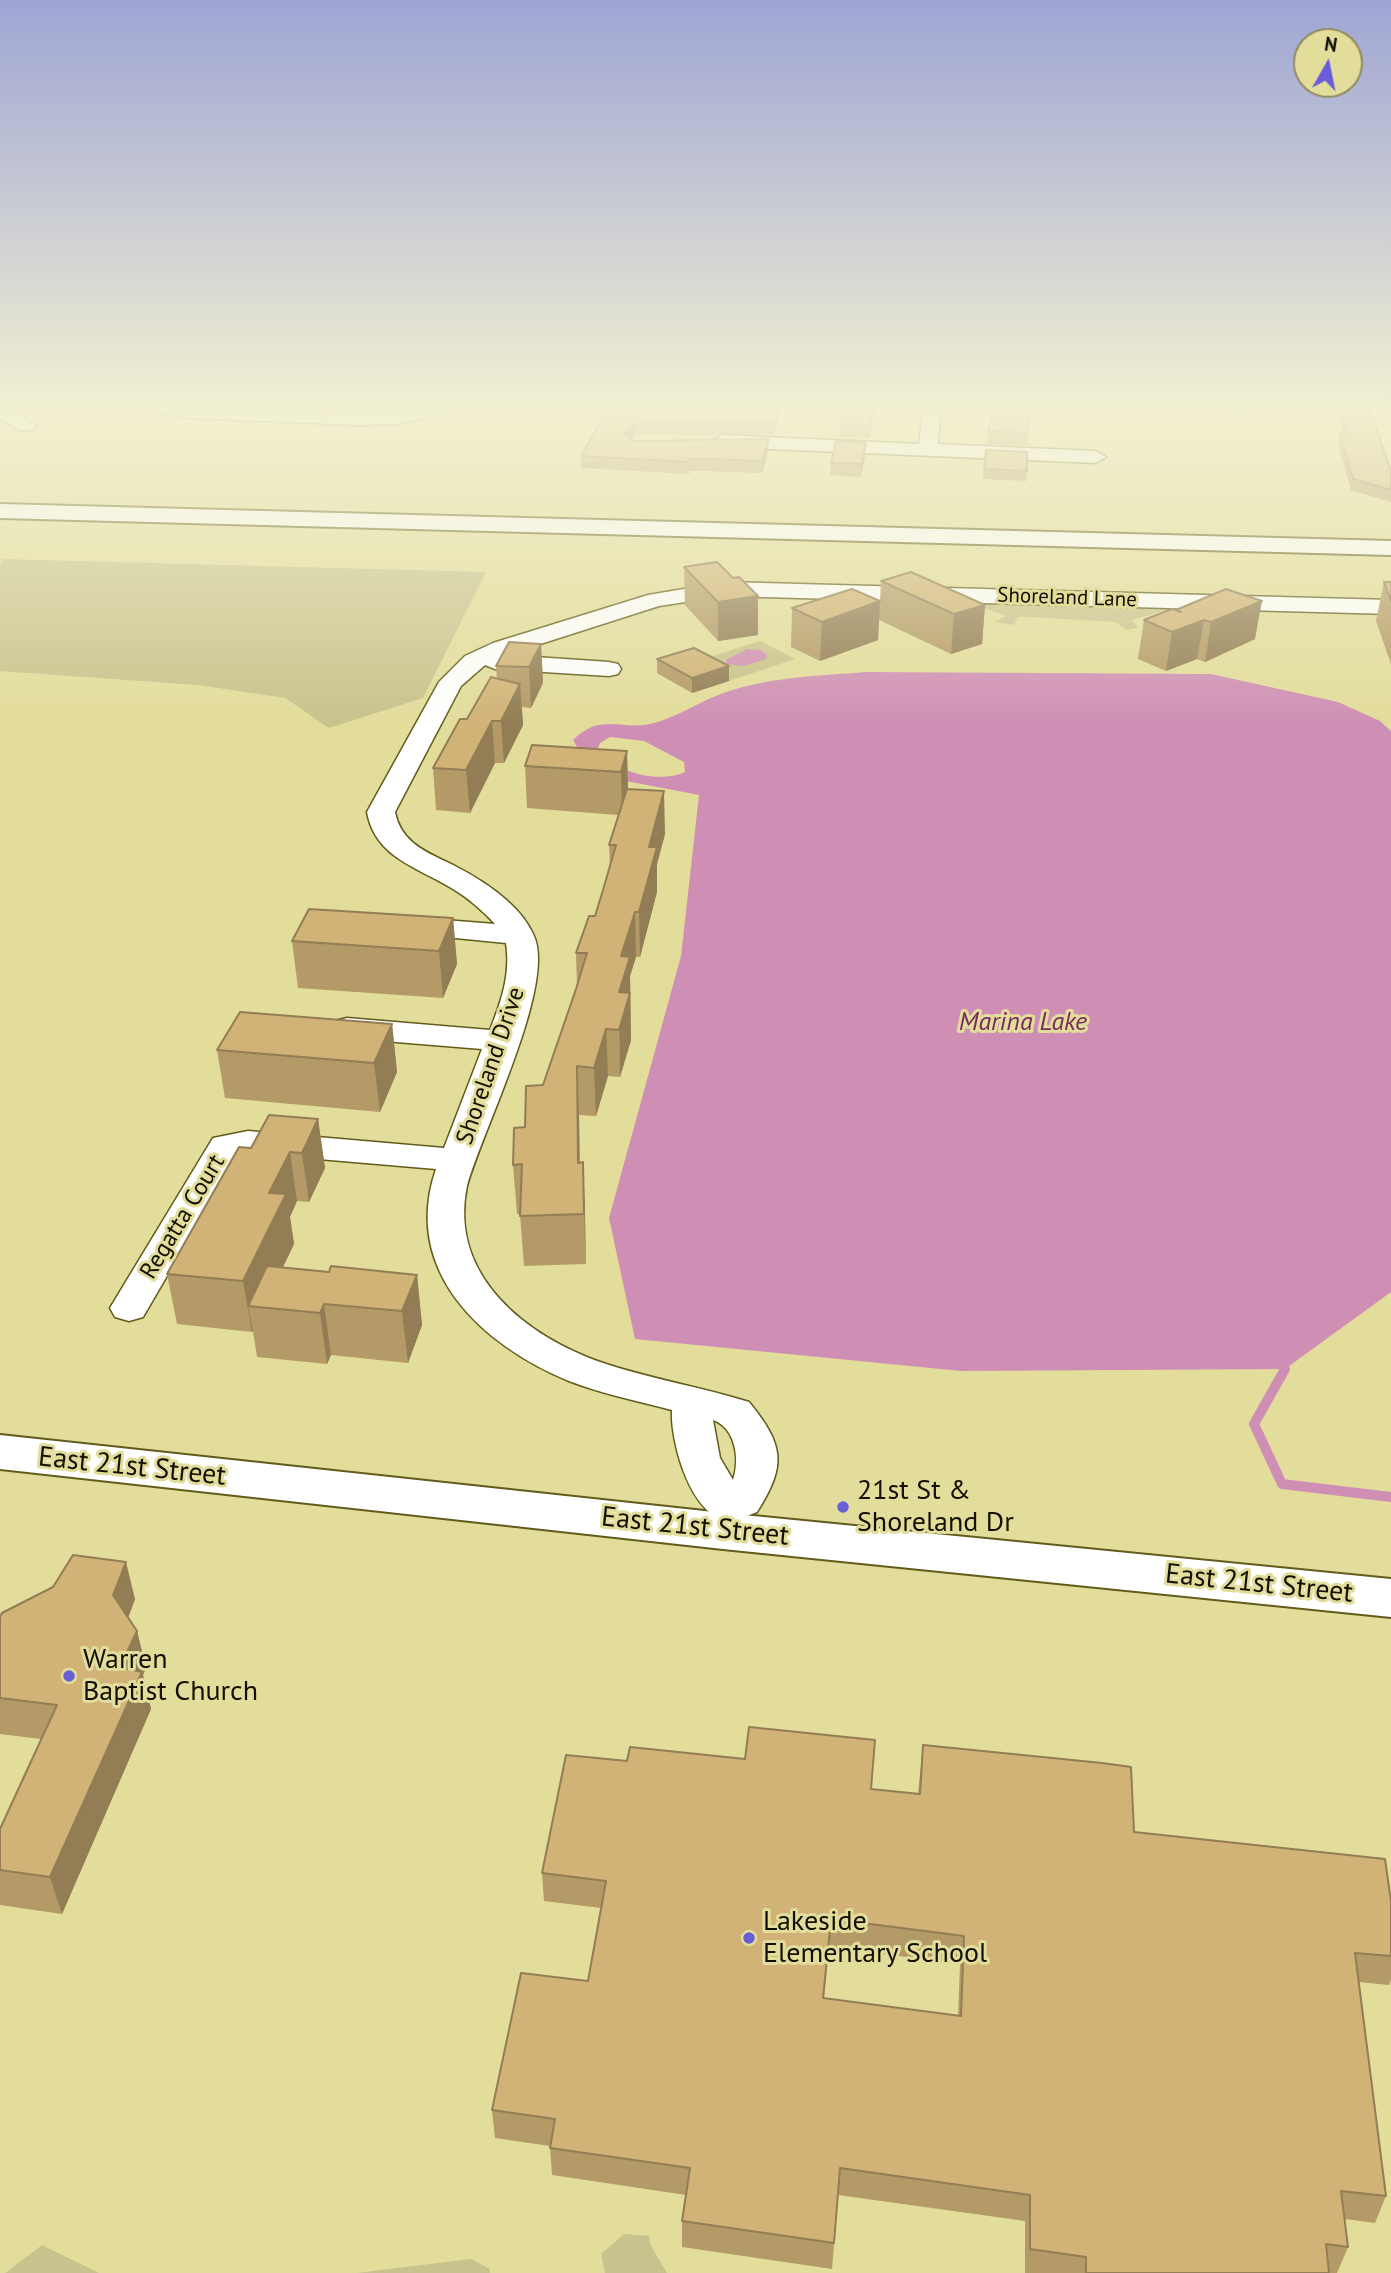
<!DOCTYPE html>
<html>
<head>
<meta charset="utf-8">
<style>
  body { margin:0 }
  #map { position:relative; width:1391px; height:2273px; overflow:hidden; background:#e3dd9c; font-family:"PT Sans",sans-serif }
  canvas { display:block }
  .north { position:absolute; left:1293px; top:28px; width:70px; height:70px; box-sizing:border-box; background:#e3dd9c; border:2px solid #908b5e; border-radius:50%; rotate:9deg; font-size:19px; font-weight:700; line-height:28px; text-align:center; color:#131000 }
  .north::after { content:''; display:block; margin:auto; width:24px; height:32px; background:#6a5ed8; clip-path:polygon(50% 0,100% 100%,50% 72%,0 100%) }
</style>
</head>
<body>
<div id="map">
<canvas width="1391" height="2273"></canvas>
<div class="north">N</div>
</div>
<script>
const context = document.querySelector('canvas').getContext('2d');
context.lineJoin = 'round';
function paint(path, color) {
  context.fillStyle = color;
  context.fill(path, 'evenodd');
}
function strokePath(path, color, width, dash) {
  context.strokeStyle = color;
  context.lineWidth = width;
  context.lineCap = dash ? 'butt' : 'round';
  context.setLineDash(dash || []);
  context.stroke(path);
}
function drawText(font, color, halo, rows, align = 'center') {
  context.font = font + ' "PT Sans",sans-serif';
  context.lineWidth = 6;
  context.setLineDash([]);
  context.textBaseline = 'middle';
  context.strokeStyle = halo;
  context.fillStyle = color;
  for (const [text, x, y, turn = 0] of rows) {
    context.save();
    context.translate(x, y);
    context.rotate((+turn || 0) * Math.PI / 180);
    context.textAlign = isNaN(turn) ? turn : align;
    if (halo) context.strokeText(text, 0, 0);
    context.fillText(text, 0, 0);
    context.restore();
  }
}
paint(new Path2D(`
  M 3,559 L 486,572 L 423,698 L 329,728 L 285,698 L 198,685 L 0,671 L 0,563 Z
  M 961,600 L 1179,607 L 1185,614 L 1167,610 L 1132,620 L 1138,628 L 1126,630 L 1116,622 L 1030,617 L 1018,617 L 1014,625 L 995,622 L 1006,616 Z
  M 760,641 L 795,659 L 729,681 L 700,660 Z
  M 624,2234 L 649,2236 L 650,2244 L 667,2273 L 605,2273 L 601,2254 Z
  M 42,2245 L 99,2273 L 5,2273 Z
  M 471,2259 L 490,2269 L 490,2273 L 357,2273 Z`), '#c8c38c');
paint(new Path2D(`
  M 747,649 L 761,650 L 767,655 L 766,659 L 744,666 L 726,664 L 726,660 Z
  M 866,672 L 1211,674 L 1338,702 L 1380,721 L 1391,731 L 1391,1292 L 1285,1369 L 961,1371 L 635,1339 L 609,1218 L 681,956 L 699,795 L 605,777 L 581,754 L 573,740 C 602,711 623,732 654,723 C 676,717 696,704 718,695 C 765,677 817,676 866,672 ZM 610,737 L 644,741 L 684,762 L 685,772 C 659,784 614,773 598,748 L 600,743 Z`), '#cf8fb5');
strokePath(new Path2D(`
  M 1285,1369 L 1254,1424 L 1282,1484 L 1391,1497`), '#cf8fb5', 10);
const minor = new Path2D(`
  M 0,407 L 8,407 L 36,426 L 33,430 L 19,430 L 0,418 Z
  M 150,407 L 358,413 L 454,407 L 452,411 L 398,424 L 358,425 L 188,418 L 152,411 Z
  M 928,407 L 946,407 L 940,418 L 938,444 L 1096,451 L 1106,457 L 1096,463 L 722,447 L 712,441 L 722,435 L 919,444 L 922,418 Z
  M 1229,407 L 1247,407 L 1250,413 L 1248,417 L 1234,417 Z
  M 725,582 L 1391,600 L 1391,614 L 725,596 L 659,606 L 506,655 L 609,662 L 618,664 L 621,669 L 618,674 L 609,676 L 495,669 L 485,665 L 461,686 L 395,812 C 401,844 429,853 455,866 C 484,881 521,905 534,936 C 556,985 482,1131 467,1186 C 448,1276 527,1337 603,1363 C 651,1379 701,1387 749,1402 C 784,1445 787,1465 757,1512 C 749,1515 739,1520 730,1520 C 691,1520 670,1440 672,1410 C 638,1401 602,1394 569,1381 C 482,1345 401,1271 436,1169 L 248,1153 L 238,1154 L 143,1317 L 129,1321 L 115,1317 L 110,1308 L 213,1138 L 248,1131 L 444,1148 L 482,1049 L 347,1038 L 335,1035 L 331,1028 L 335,1021 L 347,1018 L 490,1030 C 501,1002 511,974 506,943 L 395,932 L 391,926 L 395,920 L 406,917 L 495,924 C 482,910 468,898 453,889 C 418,867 375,858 367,812 L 439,682 L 465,656 L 493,643 L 648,595 ZM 713,1420 C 736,1428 740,1460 733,1480 L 720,1458 Z`);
const major = new Path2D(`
  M 0,1435 L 723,1513 L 1391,1579 L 1391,1617 L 723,1549 L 0,1469 Z`);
const highway = new Path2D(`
  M 0,504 L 1391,541 L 1391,555 L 0,518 Z`);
strokePath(minor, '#625b1b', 3);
strokePath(major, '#625b1b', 4);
strokePath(highway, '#625b1b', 4);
paint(minor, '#fff');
paint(major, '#fff');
paint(highway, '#fff');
paint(new Path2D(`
  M 319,407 L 367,407 L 363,410 Z
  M 609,407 L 689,409 L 690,407 L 779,407 L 779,416 L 774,434 L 635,435 L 631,438 L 635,441 L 768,451 L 762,473 L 706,471 L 690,471 L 689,474 L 581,468 L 581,456 Z
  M 845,407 L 875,407 L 869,438 L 840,437 L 841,425 Z
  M 1335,407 L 1369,407 L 1391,471 L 1391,502 L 1351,490 L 1338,445 L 1340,434 L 1343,434 Z
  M 988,431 L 1028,433 L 1027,445 L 987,444 Z
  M 986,450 L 1027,471 L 1026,481 L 983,479 Z
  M 865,455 L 861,477 L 830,475 L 831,463 Z
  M 684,567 L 733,578 L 758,635 L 718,641 L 685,605 Z
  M 881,581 L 985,605 L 982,644 L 951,654 L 879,620 L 878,640 L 820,661 L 791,647 L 792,608 L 880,601 Z
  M 1384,582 L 1391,582 L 1391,664 L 1376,621 Z
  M 1176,610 L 1255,639 L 1205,662 L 1197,659 L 1166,671 L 1138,659 L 1144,620 Z
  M 541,644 L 543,683 L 531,708 L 522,707 L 523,725 L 504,763 L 495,763 L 470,813 L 436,810 L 433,768 L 497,678 L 496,666 Z
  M 657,659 L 729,681 L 692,693 L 657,673 Z
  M 627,751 L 628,789 L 665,834 L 657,864 L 657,892 L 640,957 L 636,957 L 630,976 L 631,1040 L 620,1077 L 608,1076 L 596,1116 L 579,1115 L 580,1163 L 583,1162 L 586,1264 L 524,1266 L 520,1214 L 517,1214 L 513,1165 L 525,1127 L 543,1085 L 577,985 L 576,953 L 595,916 L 610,867 L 609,845 L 618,815 L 527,808 L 525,766 Z
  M 453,918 L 457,964 L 443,998 L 298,988 L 292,941 Z
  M 392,1024 L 397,1072 L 380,1112 L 225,1098 L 217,1050 Z
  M 318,1119 L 325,1168 L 309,1202 L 297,1201 L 290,1217 L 294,1244 L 283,1267 L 329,1272 L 417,1275 L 422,1325 L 408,1363 L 331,1355 L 327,1364 L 257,1357 L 253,1331 L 252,1332 L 177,1324 L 167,1274 Z
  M 135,1599 L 128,1617 L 137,1631 L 146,1668 L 143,1675 L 151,1709 L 62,1914 L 0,1905 L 0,1829 L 41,1739 L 0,1734 L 0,1617 Z
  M 923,1745 L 1134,1832 L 1391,1901 L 1391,1980 L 1389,1985 L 1359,1982 L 1386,2196 L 1375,2223 L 1345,2219 L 1348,2247 L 1337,2273 L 1025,2273 L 1025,2221 L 838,2195 L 832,2269 L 682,2247 L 682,2221 L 686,2195 L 552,2175 L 550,2146 L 495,2138 L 492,2110 L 588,1981 L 601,1908 L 544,1901 L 542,1873 L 871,1789 L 918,1794 ZM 829,1947 L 960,1964 L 958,2016 L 824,1998 Z`), '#b49a67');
paint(new Path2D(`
  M 779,407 L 779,416 L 774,434 L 774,422 Z
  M 873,407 L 875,407 L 869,438 L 869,426 Z
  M 635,424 L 635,435 L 623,445 L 622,433 Z
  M 769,439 L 768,451 L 762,473 L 762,461 Z
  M 866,443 L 865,455 L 861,477 L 862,464 Z
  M 758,596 L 758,635 L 718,641 L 718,602 Z
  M 880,601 L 878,640 L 820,661 L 822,622 Z
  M 1262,601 L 1255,639 L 1205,662 L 1211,622 Z
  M 985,605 L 982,644 L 951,654 L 954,614 Z
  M 1204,620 L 1197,659 L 1166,671 L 1172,632 Z
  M 541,644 L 543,683 L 531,708 L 529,667 Z
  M 729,666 L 729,681 L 692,693 L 692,678 Z
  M 520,684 L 523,725 L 504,763 L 501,721 Z
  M 492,721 L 495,763 L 470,813 L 466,770 Z
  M 627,751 L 628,794 L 622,815 L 621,772 Z
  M 664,791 L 665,834 L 657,864 L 657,892 L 640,957 L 639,912 L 649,847 Z
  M 635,912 L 636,957 L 630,976 L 631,1040 L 620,1077 L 619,992 L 621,956 Z
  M 453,918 L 457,964 L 443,998 L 439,951 Z
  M 392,1024 L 397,1072 L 380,1112 L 374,1063 Z
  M 606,1029 L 608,1076 L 596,1116 L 594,1068 Z
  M 577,1066 L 579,1115 L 580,1212 L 578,1163 Z
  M 318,1119 L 325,1168 L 309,1202 L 302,1153 Z
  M 290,1152 L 297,1201 L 290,1217 L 294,1244 L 264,1307 L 248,1306 L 253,1331 L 252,1332 L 243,1281 L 269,1193 Z
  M 583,1162 L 585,1212 L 586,1264 L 584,1214 Z
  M 417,1275 L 422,1325 L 408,1363 L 402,1311 Z
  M 324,1304 L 331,1355 L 327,1364 L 320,1313 Z
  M 126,1562 L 135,1599 L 123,1632 L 113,1595 Z
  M 137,1631 L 146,1668 L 143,1675 L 151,1709 L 62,1914 L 50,1877 L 120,1667 Z`), '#927d54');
const building = new Path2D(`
  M 609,407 L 642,407 L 689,409 L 690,407 L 779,407 L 774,422 L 635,424 L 622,433 L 635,441 L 769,439 L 762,461 L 706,459 L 690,459 L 689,462 L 581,456 Z
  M 845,407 L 873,407 L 869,426 L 841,425 Z
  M 994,407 L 1029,407 L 1028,433 L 988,431 Z
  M 1340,407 L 1369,407 L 1391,471 L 1391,490 L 1353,479 L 1340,434 L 1348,435 Z
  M 836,441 L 866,443 L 862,464 L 831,463 Z
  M 986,450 L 1027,452 L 1027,471 L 984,469 Z
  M 717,562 L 733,578 L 739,577 L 758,596 L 718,602 L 684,567 Z
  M 911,572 L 985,605 L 954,614 L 881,581 Z
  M 1384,582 L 1391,582 L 1391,601 Z
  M 852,589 L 880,601 L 822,622 L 792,608 Z
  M 1226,589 L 1262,601 L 1211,622 L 1204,620 L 1172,632 L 1144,620 L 1172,609 L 1181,612 L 1176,610 Z
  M 509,642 L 541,644 L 529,667 L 496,666 Z
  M 694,648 L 729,666 L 692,678 L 657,659 Z
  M 491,677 L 520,684 L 501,721 L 492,721 L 466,770 L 433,768 L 460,719 L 467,719 Z
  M 532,745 L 627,751 L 621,772 L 525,766 Z
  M 627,789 L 664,791 L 649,847 L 657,847 L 639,912 L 635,912 L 621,956 L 630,957 L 619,992 L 630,993 L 619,1030 L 606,1029 L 594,1068 L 577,1066 L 578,1163 L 583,1162 L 584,1214 L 520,1216 L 522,1164 L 513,1165 L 514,1128 L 525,1127 L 526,1086 L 543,1085 L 576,989 L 587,953 L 576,953 L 589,916 L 595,916 L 603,890 L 616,845 L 609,845 Z
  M 309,909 L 453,918 L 439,951 L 292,941 Z
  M 240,1012 L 392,1024 L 374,1063 L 217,1050 Z
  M 269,1115 L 318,1119 L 302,1153 L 290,1152 L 269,1193 L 286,1194 L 243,1281 L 167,1274 L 239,1147 L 251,1148 Z
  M 267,1266 L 329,1272 L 331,1266 L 417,1275 L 402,1311 L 324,1304 L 320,1313 L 248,1306 Z
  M 73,1555 L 126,1562 L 113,1595 L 137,1631 L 120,1667 L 142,1672 L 50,1877 L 0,1870 L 0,1829 L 57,1705 L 0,1698 L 0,1617 L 2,1613 L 53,1587 Z
  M 749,1727 L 875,1740 L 871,1789 L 920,1794 L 923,1745 L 1102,1763 L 1131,1767 L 1134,1832 L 1385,1859 L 1391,1901 L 1391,1956 L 1355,1953 L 1386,2196 L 1341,2191 L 1348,2247 L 1326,2244 L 1329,2273 L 1086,2273 L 1086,2257 L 1030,2249 L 1030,2195 L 840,2168 L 834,2243 L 682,2221 L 690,2168 L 550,2148 L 555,2119 L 492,2110 L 521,1973 L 588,1981 L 606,1881 L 542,1873 L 566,1755 L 627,1761 L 630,1747 L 745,1759 ZM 831,1919 L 964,1936 L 961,2016 L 823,1998 Z`);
paint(building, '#d1b378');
strokePath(building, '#927d54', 2);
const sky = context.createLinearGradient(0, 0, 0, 725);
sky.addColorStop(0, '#9ea5d4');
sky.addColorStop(0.56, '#f2f0d2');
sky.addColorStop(1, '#f2f0d200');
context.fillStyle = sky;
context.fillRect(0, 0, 1391, 725);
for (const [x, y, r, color] of [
  [843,1507,7,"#6a5ed8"],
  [69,1676,7,"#6a5ed8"],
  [749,1938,7,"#6a5ed8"]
]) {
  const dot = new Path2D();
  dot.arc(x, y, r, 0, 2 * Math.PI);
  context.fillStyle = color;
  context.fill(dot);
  strokePath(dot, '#e3dd9c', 2.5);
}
drawText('21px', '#131000', '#e3dd9c', [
  ["Shoreland Lane",1067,598,2]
]);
drawText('24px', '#131000', '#e3dd9c', [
  ["Shoreland Drive",491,1066,-71],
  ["Regatta Court",183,1217,-59]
]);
drawText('italic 26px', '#782c5d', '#e3dd9c', [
  ["Marina Lake",1023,1023]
]);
drawText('28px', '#131000', '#e3dd9c', [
  ["East 21st Street",132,1467,6],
  ["East 21st Street",695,1527,6],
  ["East 21st Street",1259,1584,6]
]);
drawText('28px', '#131000', '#e3dd9c', [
  ["21st St &",857,1491],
  ["Shoreland Dr",857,1523],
  ["Warren",83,1660],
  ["Baptist Church",83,1692],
  ["Lakeside",763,1922],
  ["Elementary School",763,1954]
], 'left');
</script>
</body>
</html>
